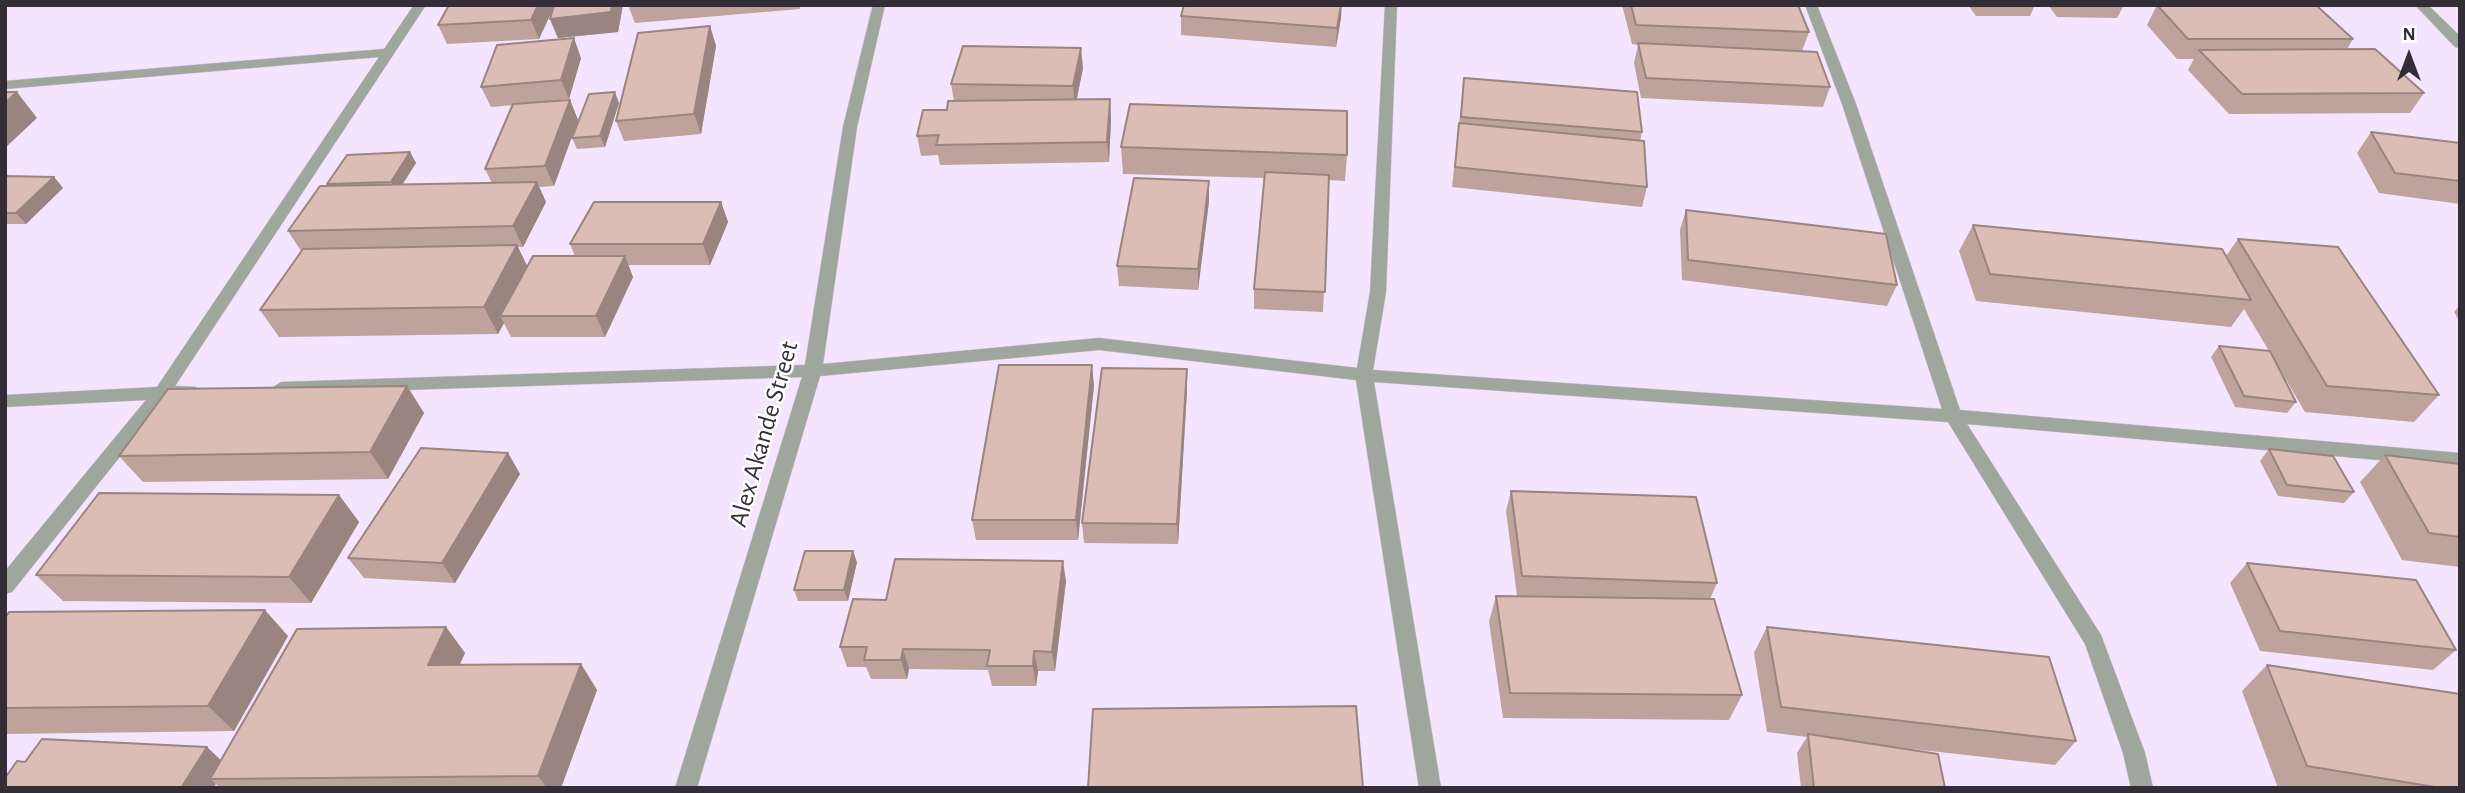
<!DOCTYPE html>
<html>
<head>
<meta charset="utf-8">
<style>
  body { margin:0 }
  #map { position:relative; width:2465px; height:793px; overflow:hidden; background:#f4e4fe; font-family:"Alegreya Sans",sans-serif }
  canvas { display:block }
  .frame { position:absolute; inset:0; border:7px solid #332d37; pointer-events:none }
  .north { position:absolute; left:2374px; top:21px; width:70px; height:70px; -webkit-text-stroke:5px #fff; paint-order:stroke; rotate:0deg; font-size:19px; font-weight:700; line-height:28px; text-align:center; color:#332d37 }
  .north::after { content:''; display:block; margin:auto; width:24px; height:32px; background:#332d37; clip-path:polygon(50% 0,100% 100%,50% 72%,0 100%) }
</style>
</head>
<body>
<div id="map">
<canvas width="2465" height="793"></canvas>
<div class="frame"></div>
<div class="north">N</div>
</div>
<script>
const context = document.querySelector('canvas').getContext('2d');
context.lineJoin = 'round';
function strokePath(path, color, width, dash) {
  context.strokeStyle = color;
  context.lineWidth = width;
  context.lineCap = dash ? 'butt' : 'round';
  context.setLineDash(dash || []);
  context.stroke(path);
}
function paint(path, color) {
  context.fillStyle = color;
  context.fill(path, 'evenodd');
}
function drawText(font, color, halo, rows, align = 'center') {
  context.font = font + ' "Alegreya Sans",sans-serif';
  context.lineWidth = 5;
  context.setLineDash([]);
  context.textBaseline = 'middle';
  context.strokeStyle = halo;
  context.fillStyle = color;
  for (const [text, x, y, turn = 0] of rows) {
    context.save();
    context.translate(x, y);
    context.rotate((+turn || 0) * Math.PI / 180);
    context.textAlign = isNaN(turn) ? turn : align;
    if (halo) context.strokeText(text, 0, 0);
    context.fillText(text, 0, 0);
    context.restore();
  }
}
const minor = new Path2D(`
  M 414,5 L 426,5 L 175,386 L 196,387 L 199,391 L 196,395 L 166,399 L 12,592 L 5,594 L 5,571 L 146,400 L 5,407 L 5,395 L 157,387 L 379,57 L 5,89 L 5,81 L 384,49 Z
  M 873,5 L 885,5 L 857,127 L 823,364 L 1099,338 L 1357,368 L 1370,292 L 1385,5 L 1397,5 L 1386,292 L 1373,370 L 1942,409 L 1842,104 L 1805,5 L 1817,5 L 1856,104 L 1960,410 L 2460,453 L 2460,467 L 1967,424 L 2101,635 L 2145,753 L 2153,788 L 2131,788 L 2123,753 L 2085,644 L 1948,422 L 1374,382 L 1441,788 L 1419,788 L 1356,380 L 1099,350 L 820,376 L 697,788 L 675,788 L 802,377 L 281,394 L 272,388 L 281,382 L 805,365 L 843,127 Z
  M 2415,5 L 2428,5 L 2460,36 L 2460,48 L 2455,47 Z`);
strokePath(minor, '#d1c3da', 1);
paint(minor, '#9fa69c');
paint(new Path2D(`
  M 449,5 L 623,5 L 618,32 L 558,38 L 550,19 L 553,9 L 539,39 L 447,44 L 438,25 Z
  M 628,5 L 800,5 L 800,9 L 635,23 Z
  M 1184,5 L 1342,5 L 1341,18 L 1336,47 L 1181,35 L 1181,16 Z
  M 1622,5 L 1798,5 L 1809,32 L 1802,51 L 1830,87 L 1823,107 L 1641,98 L 1634,63 L 1638,45 L 1632,44 Z
  M 1968,5 L 2035,5 L 2030,16 L 1976,16 Z
  M 2048,5 L 2124,5 L 2117,18 L 2057,17 Z
  M 2157,5 L 2353,39 L 2347,49 L 2424,93 L 2410,113 L 2229,114 L 2188,70 L 2194,59 L 2177,59 L 2147,25 Z
  M 710,26 L 716,46 L 701,134 L 624,141 L 616,121 Z
  M 581,58 L 569,99 L 541,102 L 570,100 L 578,120 L 554,186 L 539,187 L 546,202 L 523,247 L 518,247 L 527,266 L 575,256 L 570,244 L 721,202 L 728,222 L 710,265 L 628,265 L 633,277 L 605,337 L 511,337 L 504,323 L 498,334 L 279,337 L 260,310 L 301,251 L 288,231 L 328,186 L 327,184 L 410,152 L 416,163 L 402,185 L 492,183 L 485,169 L 513,105 L 491,107 L 481,87 Z
  M 1083,68 L 1077,99 L 1110,99 L 1111,119 L 1109,162 L 940,165 L 938,155 L 921,156 L 917,136 L 947,110 L 954,101 L 951,84 Z
  M 1464,78 L 1642,132 L 1640,141 L 1647,187 L 1642,207 L 1452,187 Z
  M 619,103 L 605,147 L 577,149 L 572,138 Z
  M 2371,132 L 2460,143 L 2460,204 L 2379,193 L 2357,153 Z
  M 1121,147 L 1347,155 L 1345,181 L 1329,180 L 1323,312 L 1254,309 L 1254,289 L 1264,178 L 1123,174 Z
  M 5,176 L 54,177 L 63,188 L 26,224 L 5,224 Z
  M 1209,201 L 1198,290 L 1119,286 L 1117,266 Z
  M 1686,210 L 1897,285 L 1887,306 L 1682,280 L 1680,230 Z
  M 1973,225 L 2226,256 L 2238,239 L 2439,395 L 2414,422 L 2305,412 L 2278,366 L 2296,402 L 2287,413 L 2235,407 L 2211,357 L 2219,346 L 2269,351 L 2244,309 L 2231,327 L 1976,301 L 1959,251 Z
  M 2460,305 L 2460,322 L 2454,312 Z
  M 1094,385 L 1078,540 L 976,540 L 972,520 Z
  M 407,386 L 424,413 L 388,479 L 143,482 L 119,456 Z
  M 1187,390 L 1178,544 L 1084,543 L 1082,523 Z
  M 2269,449 L 2354,492 L 2344,503 L 2278,496 L 2260,461 Z
  M 508,453 L 520,474 L 455,583 L 364,578 L 348,558 Z
  M 2385,455 L 2460,464 L 2460,567 L 2402,560 L 2360,482 Z
  M 1511,491 L 1717,583 L 1710,599 L 1742,695 L 1729,720 L 1503,718 L 1489,622 L 1496,596 L 1517,596 L 1506,511 Z
  M 339,495 L 359,522 L 311,603 L 63,601 L 36,575 Z
  M 857,562 L 848,601 L 798,601 L 794,590 Z
  M 2247,563 L 2456,650 L 2433,670 L 2260,651 L 2230,583 Z
  M 1066,581 L 1055,671 L 1038,671 L 1036,686 L 992,686 L 988,670 L 909,669 L 907,679 L 871,679 L 866,667 L 847,667 L 840,647 L 886,600 Z
  M 5,618 L 288,636 L 234,731 L 5,734 Z
  M 446,627 L 465,653 L 459,665 L 581,664 L 597,690 L 561,788 L 220,788 L 216,784 L 25,762 L 220,760 Z
  M 1767,627 L 2076,741 L 2055,765 L 1886,746 L 1945,788 L 1801,788 L 1797,753 L 1807,737 L 1767,732 L 1754,653 Z
  M 2267,665 L 2460,788 L 2278,788 L 2242,691 Z`), '#bda39c');
paint(new Path2D(`
  M 538,5 L 554,6 L 539,39 L 531,20 Z
  M 612,5 L 623,5 L 618,32 L 558,38 L 550,19 Z
  M 1341,5 L 1341,18 L 1336,47 L 1337,28 Z
  M 710,26 L 716,46 L 701,134 L 694,114 Z
  M 574,38 L 581,58 L 569,99 L 561,80 Z
  M 1081,48 L 1083,68 L 1075,106 L 1073,86 Z
  M 17,92 L 37,118 L 5,148 L 5,103 Z
  M 615,92 L 619,103 L 605,147 L 600,136 Z
  M 1110,99 L 1111,119 L 1109,162 L 1107,142 Z
  M 570,100 L 578,120 L 554,186 L 545,166 Z
  M 410,152 L 416,163 L 397,193 L 391,182 Z
  M 54,177 L 63,188 L 26,224 L 16,213 Z
  M 1209,181 L 1209,201 L 1198,290 L 1198,269 Z
  M 537,182 L 546,202 L 523,247 L 513,226 Z
  M 721,202 L 728,222 L 710,265 L 703,244 Z
  M 517,245 L 530,272 L 500,316 L 504,323 L 498,334 L 484,307 Z
  M 625,256 L 633,277 L 605,337 L 596,316 Z
  M 1092,365 L 1094,385 L 1078,540 L 1076,520 Z
  M 1187,369 L 1187,390 L 1178,544 L 1177,524 Z
  M 407,386 L 424,413 L 388,479 L 370,452 Z
  M 508,453 L 520,474 L 455,583 L 442,563 Z
  M 339,495 L 359,522 L 311,603 L 289,577 Z
  M 853,551 L 857,562 L 848,601 L 844,590 Z
  M 1063,561 L 1066,581 L 1055,671 L 1052,652 Z
  M 265,610 L 288,636 L 234,731 L 208,706 Z
  M 446,627 L 465,653 L 448,691 L 428,665 Z
  M 903,649 L 909,669 L 907,679 L 901,660 Z
  M 1034,651 L 1038,671 L 1036,686 L 1033,666 Z
  M 581,664 L 597,690 L 561,788 L 547,788 L 538,776 Z
  M 207,747 L 227,766 L 210,779 L 216,784 L 213,788 L 181,788 Z`), '#9a847f');
const building = new Path2D(`
  M 449,5 L 538,5 L 531,20 L 438,25 Z
  M 554,5 L 612,5 L 611,12 L 550,19 Z
  M 1184,5 L 1341,5 L 1337,28 L 1181,16 Z
  M 1631,5 L 1798,5 L 1809,32 L 1636,25 Z
  M 2157,5 L 2317,6 L 2353,39 L 2188,39 Z
  M 710,26 L 694,114 L 616,121 L 638,33 Z
  M 574,38 L 561,80 L 481,87 L 497,45 Z
  M 1638,43 L 1817,52 L 1830,87 L 1646,78 Z
  M 963,46 L 1081,48 L 1073,86 L 951,84 Z
  M 2375,49 L 2424,93 L 2242,94 L 2199,50 Z
  M 1464,78 L 1637,92 L 1642,132 L 1461,117 Z
  M 5,92 L 17,92 L 5,103 Z
  M 615,92 L 600,136 L 572,138 L 589,94 Z
  M 1110,99 L 1107,142 L 936,145 L 939,135 L 917,136 L 923,110 L 947,110 L 948,101 Z
  M 570,100 L 545,166 L 485,169 L 513,104 Z
  M 1130,104 L 1347,111 L 1347,155 L 1121,147 Z
  M 1459,123 L 1644,141 L 1647,187 L 1455,167 Z
  M 2371,132 L 2460,143 L 2460,181 L 2395,173 Z
  M 410,152 L 391,182 L 327,184 L 347,155 Z
  M 1265,172 L 1329,175 L 1325,292 L 1254,289 Z
  M 5,176 L 54,177 L 16,213 L 5,213 Z
  M 1134,178 L 1209,181 L 1198,269 L 1117,266 Z
  M 537,182 L 513,226 L 288,231 L 320,186 Z
  M 594,202 L 721,202 L 703,244 L 570,244 Z
  M 1686,210 L 1886,234 L 1897,285 L 1688,260 Z
  M 1973,225 L 2222,249 L 2251,300 L 1990,274 Z
  M 2238,239 L 2338,247 L 2439,395 L 2327,386 Z
  M 517,245 L 484,307 L 260,310 L 303,249 Z
  M 533,256 L 625,256 L 596,316 L 500,316 Z
  M 2219,346 L 2270,351 L 2296,402 L 2244,396 Z
  M 999,365 L 1092,365 L 1076,520 L 972,520 Z
  M 1102,368 L 1187,369 L 1177,524 L 1082,523 Z
  M 407,386 L 370,452 L 119,456 L 168,389 Z
  M 421,448 L 508,453 L 442,563 L 348,558 Z
  M 2269,449 L 2333,456 L 2354,492 L 2287,485 Z
  M 2385,455 L 2460,464 L 2460,537 L 2429,533 Z
  M 1511,491 L 1696,497 L 1717,583 L 1522,576 Z
  M 99,493 L 339,495 L 289,577 L 36,575 Z
  M 805,551 L 853,551 L 844,590 L 794,590 Z
  M 895,559 L 1063,561 L 1052,652 L 1034,651 L 1033,666 L 987,666 L 990,650 L 903,649 L 901,660 L 864,660 L 867,647 L 840,647 L 853,599 L 886,600 Z
  M 2247,563 L 2416,580 L 2456,650 L 2280,631 Z
  M 1496,596 L 1714,599 L 1742,695 L 1510,693 Z
  M 265,610 L 208,706 L 5,708 L 5,618 L 9,612 Z
  M 446,627 L 428,665 L 581,664 L 538,776 L 210,779 L 297,629 Z
  M 1767,627 L 2049,657 L 2076,741 L 1781,707 Z
  M 2267,665 L 2460,694 L 2460,788 L 2441,788 L 2307,766 Z
  M 1356,706 L 1363,788 L 1088,788 L 1093,709 Z
  M 1808,734 L 1938,754 L 1945,788 L 1814,788 Z
  M 42,739 L 207,747 L 181,788 L 5,788 L 5,778 L 17,761 L 25,762 Z`);
paint(building, '#dcbdb5');
strokePath(building, '#9a847f', 2);
drawText('26px', '#332d37', '#fff', [
  ["Alex Akande Street",764,434,-74]
]);
</script>
</body>
</html>
